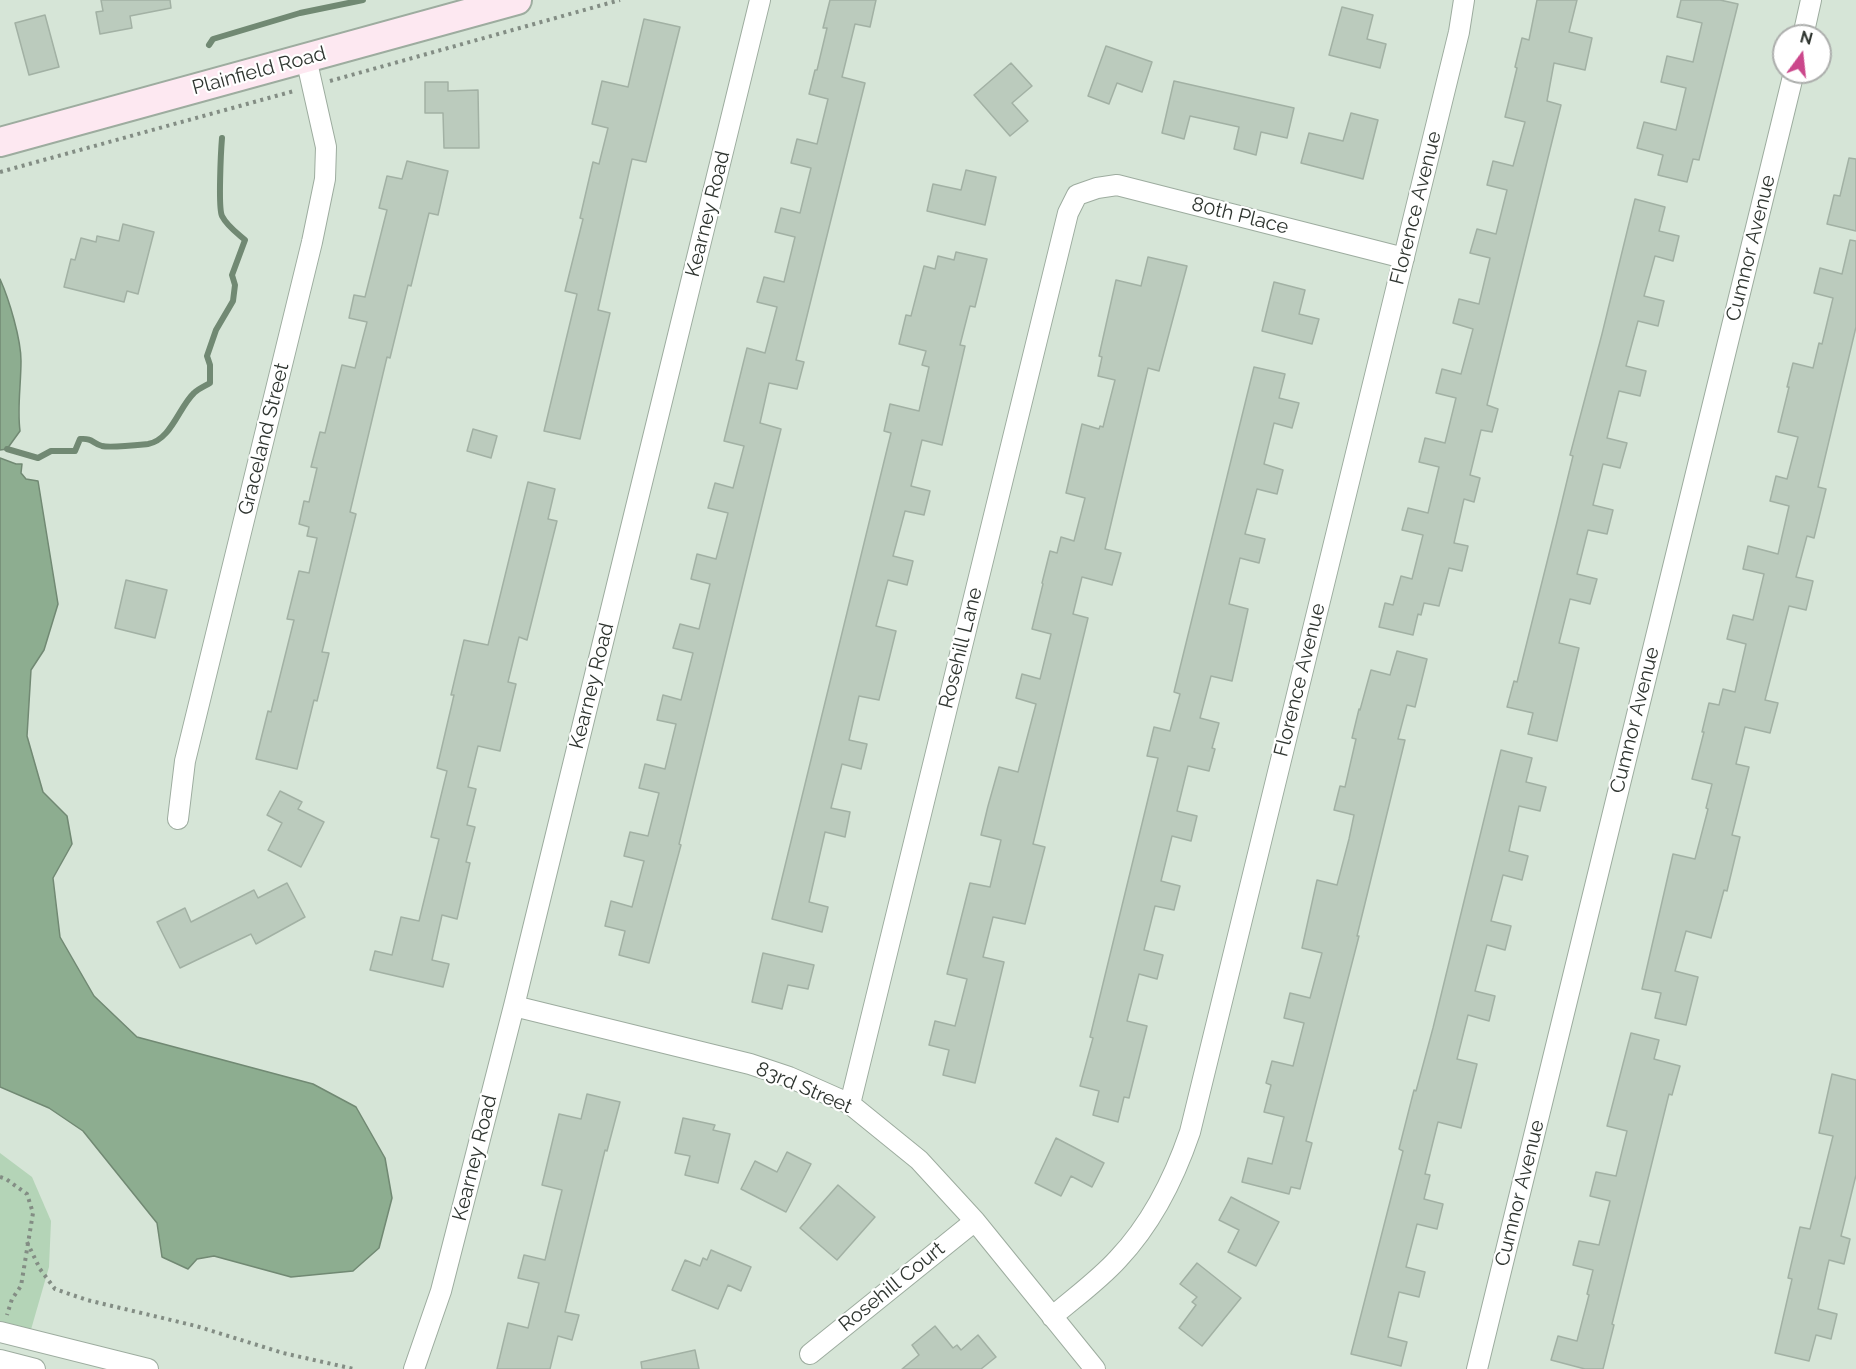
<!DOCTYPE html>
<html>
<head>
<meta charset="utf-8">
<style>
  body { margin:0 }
  #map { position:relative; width:1856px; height:1369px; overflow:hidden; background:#d6e5d7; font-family:Raleway,sans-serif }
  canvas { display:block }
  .north { position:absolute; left:1772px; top:24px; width:60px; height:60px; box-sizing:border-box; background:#fff; border:2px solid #acaeac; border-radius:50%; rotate:15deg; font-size:16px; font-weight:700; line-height:24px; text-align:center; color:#2f3530 }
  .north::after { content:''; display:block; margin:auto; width:21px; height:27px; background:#cb478b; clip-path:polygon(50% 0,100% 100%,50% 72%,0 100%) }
</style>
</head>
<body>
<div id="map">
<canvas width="1856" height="1369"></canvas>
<div class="north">N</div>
</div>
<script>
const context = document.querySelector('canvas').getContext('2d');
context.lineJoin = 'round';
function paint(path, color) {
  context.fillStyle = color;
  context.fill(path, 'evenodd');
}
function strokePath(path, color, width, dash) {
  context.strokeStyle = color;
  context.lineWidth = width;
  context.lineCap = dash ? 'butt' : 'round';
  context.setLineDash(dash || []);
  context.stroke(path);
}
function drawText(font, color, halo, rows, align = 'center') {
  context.font = font + ' Raleway,sans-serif';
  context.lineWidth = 4.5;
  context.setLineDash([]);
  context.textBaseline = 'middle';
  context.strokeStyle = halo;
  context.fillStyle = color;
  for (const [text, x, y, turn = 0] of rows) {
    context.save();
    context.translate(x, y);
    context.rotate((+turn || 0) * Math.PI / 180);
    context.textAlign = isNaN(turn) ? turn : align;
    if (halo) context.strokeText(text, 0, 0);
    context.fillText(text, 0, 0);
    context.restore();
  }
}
paint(new Path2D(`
  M 0,1153 L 32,1177 L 51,1221 L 49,1267 L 28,1340 L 0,1333 Z`), '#b4d4b7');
const water = new Path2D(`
  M 0,279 C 9,299 21,339 21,361 C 21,385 17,408 20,431 L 7,449 L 0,450 Z
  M 0,458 L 16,464 L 22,464 L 21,473 L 26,479 L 38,481 L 58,604 L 44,650 L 31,670 L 27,736 L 43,792 L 67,816 L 72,844 L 53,878 L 60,937 L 94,996 L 137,1037 L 313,1084 L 356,1107 L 385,1158 L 392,1198 L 379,1248 L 353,1271 L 291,1277 L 214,1256 L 197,1259 L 188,1269 L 162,1257 L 157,1223 L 83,1131 L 49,1108 L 0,1087 Z`);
paint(water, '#8dad90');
strokePath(water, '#718973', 1.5);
strokePath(new Path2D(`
  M 209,45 L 213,39 L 300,13 L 363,0
  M 7,449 L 38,458 L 51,451 L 75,451 L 80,439 C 93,438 92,443 102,446 C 110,448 138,445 148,444 C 171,440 179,407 194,393 C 198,389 205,386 210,383 L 210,365 L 207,356 L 216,330 L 233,301 L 235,285 L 232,275 L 245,240 C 237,233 227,226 222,216 C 218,208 221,150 222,138`), '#718973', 6);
const building = new Path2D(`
  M 101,0 L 170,0 L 171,8 L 130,16 L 132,28 L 100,34 L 96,12 L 103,11 Z
  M 830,0 L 876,0 L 870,27 L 855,24 L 842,77 L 865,83 L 796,360 L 804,362 L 797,389 L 769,383 L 760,423 L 781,429 L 679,844 L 681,845 L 649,963 L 619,955 L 625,931 L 605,926 L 611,901 L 632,907 L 644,861 L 624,856 L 630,832 L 648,836 L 659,793 L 639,788 L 645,764 L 665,769 L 676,724 L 657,720 L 663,695 L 681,700 L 693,653 L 673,648 L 680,624 L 699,629 L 710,584 L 691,579 L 697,554 L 716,559 L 728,513 L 708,508 L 715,483 L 733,488 L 744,446 L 724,441 L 747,348 L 765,353 L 777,307 L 757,302 L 764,277 L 784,282 L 795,237 L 775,232 L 781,208 L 800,213 L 811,168 L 791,163 L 797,139 L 817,144 L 828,99 L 809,94 L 815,70 L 817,70 L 827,28 L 823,28 Z
  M 1537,0 L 1577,0 L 1569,32 L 1592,38 L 1585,70 L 1554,63 L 1547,101 L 1561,105 L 1487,405 L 1498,409 L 1492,432 L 1481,430 L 1470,475 L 1480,478 L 1474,502 L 1464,499 L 1454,543 L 1468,546 L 1462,571 L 1449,568 L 1439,606 L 1424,603 L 1421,615 L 1418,614 L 1413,635 L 1379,627 L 1385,603 L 1393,605 L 1401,576 L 1412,579 L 1423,535 L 1402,530 L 1408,508 L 1428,513 L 1439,467 L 1419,462 L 1425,438 L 1445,443 L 1456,398 L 1436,393 L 1442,369 L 1461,374 L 1473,329 L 1453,323 L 1459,299 L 1479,304 L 1490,258 L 1470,253 L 1477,229 L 1496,234 L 1507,190 L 1487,185 L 1493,161 L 1513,166 L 1525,122 L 1505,117 L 1517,68 L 1515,67 L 1522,38 L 1529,40 Z
  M 1681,0 L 1720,0 L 1738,4 L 1699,160 L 1693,159 L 1687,182 L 1658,175 L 1663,155 L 1637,148 L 1644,122 L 1676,130 L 1686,88 L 1661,82 L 1667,56 L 1693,62 L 1702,23 L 1677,17 Z
  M 1342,7 L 1373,15 L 1367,39 L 1386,44 L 1380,68 L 1329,55 Z
  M 45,15 L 59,67 L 29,75 L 15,23 Z
  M 644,19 L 680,27 L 646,162 L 632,159 L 598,310 L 610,313 L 580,439 L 544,431 L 577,294 L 565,291 L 583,219 L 580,218 L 593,162 L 599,164 L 608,128 L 592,124 L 602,81 L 628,87 Z
  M 1106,46 L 1152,62 L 1142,92 L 1117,83 L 1109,104 L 1088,96 Z
  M 1011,63 L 1032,86 L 1012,103 L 1028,121 L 1010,136 L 974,95 Z
  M 1174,81 L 1294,108 L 1287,138 L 1261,132 L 1256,155 L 1234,149 L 1239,127 L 1190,116 L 1184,139 L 1162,133 Z
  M 425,82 L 448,82 L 448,91 L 478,90 L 479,148 L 444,148 L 443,113 L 425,113 Z
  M 1351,113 L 1378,120 L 1363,179 L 1301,163 L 1309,133 L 1343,141 Z
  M 1849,158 L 1856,159 L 1856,231 L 1827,224 L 1834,195 L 1840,196 Z
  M 407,161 L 448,171 L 438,215 L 429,213 L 411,286 L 408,285 L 390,358 L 387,357 L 350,512 L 356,514 L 322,652 L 329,653 L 317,701 L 314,700 L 297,769 L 256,759 L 268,711 L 271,712 L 294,620 L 287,619 L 299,571 L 309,573 L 317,538 L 307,536 L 309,527 L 299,524 L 304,501 L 309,502 L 317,468 L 311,467 L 320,432 L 325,433 L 342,365 L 355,368 L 367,322 L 349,318 L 354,295 L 365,297 L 387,210 L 379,208 L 387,176 L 402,179 Z
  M 966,170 L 996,177 L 985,225 L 927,211 L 933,184 L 961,190 Z
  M 1635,199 L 1665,207 L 1659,231 L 1679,236 L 1673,261 L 1655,256 L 1644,296 L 1664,301 L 1658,326 L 1638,321 L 1626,366 L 1646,371 L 1640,396 L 1619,391 L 1607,438 L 1627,443 L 1620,468 L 1603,464 L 1593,505 L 1613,510 L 1607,534 L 1588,530 L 1577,574 L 1597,579 L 1590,604 L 1570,599 L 1559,643 L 1579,648 L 1557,741 L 1528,734 L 1533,713 L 1507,707 L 1514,681 L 1517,682 L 1557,522 L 1573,456 L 1570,455 L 1602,334 Z
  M 123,224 L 154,232 L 138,294 L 127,291 L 124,302 L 64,287 L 71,259 L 75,260 L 81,238 L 96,242 L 97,236 L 119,241 Z
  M 1850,240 L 1856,241 L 1856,327 L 1818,487 L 1826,489 L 1814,538 L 1807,536 L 1796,577 L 1813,581 L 1806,610 L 1789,606 L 1765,700 L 1778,703 L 1770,733 L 1745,727 L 1736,764 L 1749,767 L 1732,835 L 1740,837 L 1727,891 L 1724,890 L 1711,938 L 1686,931 L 1675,971 L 1698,977 L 1686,1025 L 1655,1018 L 1661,993 L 1642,989 L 1673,854 L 1695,859 L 1708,809 L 1706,808 L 1712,784 L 1692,779 L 1704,732 L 1702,732 L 1709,703 L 1719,705 L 1723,689 L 1735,692 L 1746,644 L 1727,639 L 1733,615 L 1753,620 L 1764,574 L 1743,569 L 1748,546 L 1778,554 L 1789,506 L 1770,501 L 1776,476 L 1787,479 L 1798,437 L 1778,432 L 1789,387 L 1787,387 L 1793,363 L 1813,368 L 1819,343 L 1822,344 L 1833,298 L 1814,293 L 1820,268 L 1842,274 Z
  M 956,252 L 987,259 L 975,307 L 970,306 L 960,345 L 965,346 L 942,445 L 922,440 L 911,486 L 930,491 L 924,515 L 905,511 L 893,556 L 913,561 L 907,585 L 888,580 L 876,626 L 896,631 L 879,700 L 859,696 L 849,740 L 867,744 L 861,769 L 842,764 L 831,808 L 850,812 L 845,837 L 825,832 L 809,902 L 828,907 L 822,932 L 772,919 L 891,433 L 884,431 L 890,404 L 919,411 L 929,367 L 922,365 L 926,351 L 899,344 L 906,315 L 911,316 L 924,266 L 935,269 L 938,256 L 954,260 Z
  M 1148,257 L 1187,266 L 1159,371 L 1148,368 L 1105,549 L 1121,553 L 1112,585 L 1082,577 L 1073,614 L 1088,618 L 1033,844 L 1045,847 L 1025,924 L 993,917 L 983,957 L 1004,962 L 975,1083 L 943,1075 L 949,1050 L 929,1045 L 935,1021 L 955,1026 L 967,979 L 947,974 L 970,883 L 990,887 L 1001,840 L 981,835 L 988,806 L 999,767 L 1018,772 L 1036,704 L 1016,698 L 1022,674 L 1040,679 L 1051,634 L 1032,629 L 1043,584 L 1042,583 L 1050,551 L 1057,553 L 1061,537 L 1074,541 L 1085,498 L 1066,493 L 1082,424 L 1099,429 L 1100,426 L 1103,427 L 1115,380 L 1098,376 L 1102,357 L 1099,356 L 1116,280 L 1141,286 Z
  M 1274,282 L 1305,290 L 1299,314 L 1319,319 L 1312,344 L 1262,331 Z
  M 1254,367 L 1285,374 L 1279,398 L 1299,403 L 1292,428 L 1274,423 L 1264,464 L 1283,470 L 1277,494 L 1257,489 L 1245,534 L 1265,539 L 1259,563 L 1240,558 L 1229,604 L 1248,609 L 1239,650 L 1232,681 L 1211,676 L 1200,718 L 1219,723 L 1212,748 L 1215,749 L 1209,771 L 1188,766 L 1177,811 L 1197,816 L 1191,841 L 1172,836 L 1161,881 L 1180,886 L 1174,910 L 1155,906 L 1144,950 L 1163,955 L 1157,979 L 1139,974 L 1127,1021 L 1147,1026 L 1129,1098 L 1124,1097 L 1118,1122 L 1093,1115 L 1099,1091 L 1080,1086 L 1093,1038 L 1090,1037 L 1158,758 L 1147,756 L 1154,727 L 1170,731 L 1180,694 L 1174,692 Z
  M 473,429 L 497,436 L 491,458 L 467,451 Z
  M 528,482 L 555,489 L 548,519 L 557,521 L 527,640 L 519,637 L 508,682 L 516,684 L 500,751 L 478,746 L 468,787 L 476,789 L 467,825 L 475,827 L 466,862 L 470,863 L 457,919 L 442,915 L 432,960 L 449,964 L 443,987 L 370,970 L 375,951 L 392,955 L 401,917 L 419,921 L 439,839 L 431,837 L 447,771 L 437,768 L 454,695 L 451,695 L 464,640 L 488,645 Z
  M 126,580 L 167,590 L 155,638 L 115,628 Z
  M 1397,651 L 1427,659 L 1415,707 L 1407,705 L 1398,739 L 1405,740 L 1357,936 L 1359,936 L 1306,1141 L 1312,1143 L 1300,1189 L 1291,1187 L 1289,1194 L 1242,1182 L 1248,1158 L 1272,1164 L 1284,1117 L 1264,1112 L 1271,1085 L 1266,1083 L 1272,1061 L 1293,1066 L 1304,1023 L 1284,1018 L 1290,993 L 1310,998 L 1322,953 L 1302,948 L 1317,880 L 1337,885 L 1349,839 L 1354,815 L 1334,810 L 1340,786 L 1345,787 L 1356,739 L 1352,738 L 1359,709 L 1360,710 L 1371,670 L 1390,675 Z
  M 1501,750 L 1532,758 L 1526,782 L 1546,787 L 1540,811 L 1519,806 L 1509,851 L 1528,856 L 1522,880 L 1503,875 L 1491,921 L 1511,926 L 1505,950 L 1487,945 L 1475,991 L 1495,996 L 1489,1021 L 1468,1015 L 1457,1059 L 1477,1064 L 1461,1128 L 1438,1122 L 1425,1174 L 1430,1175 L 1424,1199 L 1443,1204 L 1437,1229 L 1417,1224 L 1406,1267 L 1425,1272 L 1419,1297 L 1399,1292 L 1388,1337 L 1407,1342 L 1401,1366 L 1351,1354 L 1403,1151 L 1399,1149 L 1414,1090 L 1416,1091 L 1433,1028 Z
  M 280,791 L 302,802 L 298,809 L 324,822 L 301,867 L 268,850 L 282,823 L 267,815 Z
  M 287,883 L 305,917 L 256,944 L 251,934 L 180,968 L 157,922 L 185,908 L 191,922 L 254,890 L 258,898 Z
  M 763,953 L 814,965 L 808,989 L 788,985 L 782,1009 L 752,1002 Z
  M 1631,1033 L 1659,1040 L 1654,1059 L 1680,1066 L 1672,1095 L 1669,1094 L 1612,1324 L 1614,1325 L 1603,1369 L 1585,1369 L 1551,1360 L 1558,1336 L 1577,1341 L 1589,1295 L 1587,1294 L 1593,1270 L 1573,1265 L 1579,1241 L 1599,1245 L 1610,1201 L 1590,1196 L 1596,1172 L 1616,1176 L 1627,1131 L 1607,1126 Z
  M 1832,1074 L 1856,1080 L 1856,1175 L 1841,1236 L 1850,1239 L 1844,1264 L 1829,1260 L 1818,1309 L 1837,1314 L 1831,1339 L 1816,1335 L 1809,1361 L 1775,1353 L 1792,1279 L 1788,1278 L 1800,1227 L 1810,1229 L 1833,1136 L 1819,1133 Z
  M 587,1094 L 620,1102 L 607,1151 L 605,1150 L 565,1312 L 579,1315 L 572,1340 L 558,1336 L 550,1369 L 497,1369 L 508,1323 L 528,1328 L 539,1283 L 518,1278 L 524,1255 L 545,1260 L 556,1214 L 562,1190 L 542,1185 L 559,1114 L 581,1119 Z
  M 683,1118 L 715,1125 L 713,1130 L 730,1134 L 718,1183 L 685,1175 L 690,1156 L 675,1153 Z
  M 1056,1138 L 1104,1163 L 1092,1187 L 1071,1176 L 1061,1196 L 1035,1183 Z
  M 787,1152 L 811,1164 L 786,1212 L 741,1189 L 755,1161 L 777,1172 Z
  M 838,1185 L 875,1217 L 837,1260 L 800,1228 Z
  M 1231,1197 L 1279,1222 L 1256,1266 L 1228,1252 L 1239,1230 L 1219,1220 Z
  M 711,1250 L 751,1267 L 741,1291 L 728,1285 L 718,1309 L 672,1290 L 685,1260 L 700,1266 L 703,1258 L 707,1260 Z
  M 1197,1263 L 1241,1298 L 1202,1346 L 1179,1328 L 1196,1305 L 1192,1302 L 1197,1297 L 1180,1284 Z
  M 935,1326 L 953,1348 L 957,1345 L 961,1350 L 978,1335 L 996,1357 L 981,1369 L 902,1369 L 919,1355 L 912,1345 Z
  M 695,1350 L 699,1369 L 642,1369 L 641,1362 Z`);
paint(building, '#bbcbbd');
strokePath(building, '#a2b1a4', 1.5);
const minor = new Path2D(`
  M 1803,36 L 1811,0
  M 178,819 L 185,761 L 312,242 L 325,179 L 326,147 L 306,58
  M 514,1006 L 750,1064 L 789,1077 L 850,1104 L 919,1160 L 975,1221 L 1095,1369
  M 850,1104 L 1068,213 L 1077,195 L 1097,188 L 1117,185 L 1404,258
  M 1052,1317 C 1074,1298 1099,1280 1118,1259 C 1152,1223 1174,1179 1190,1132 L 1459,32 L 1464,0
  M 0,1332 L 148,1369
  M 810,1354 L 975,1221
  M 0,1360 L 35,1369
  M 414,1369 L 441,1291 L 514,1006 L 760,0
  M 1477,1369 L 1794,72`);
const secondary = new Path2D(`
  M 0,142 L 517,0`);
strokePath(minor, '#9dac9f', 22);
strokePath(secondary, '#9dac9f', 32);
strokePath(new Path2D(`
  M 330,81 L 620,0
  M 0,172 L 294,91
  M 0,1177 L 6,1179 L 27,1194 L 33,1213 L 21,1286 L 12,1299 L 7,1315
  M 27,1242 L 40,1269 L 55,1289 L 87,1300 L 196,1326 L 283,1353 L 354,1369`), '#838d84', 4, [3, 4.5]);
strokePath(minor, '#fff', 20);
strokePath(secondary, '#fde8f1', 28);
drawText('20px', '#2f3530', '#fff', [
  ["Plainfield Road",259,71,-15],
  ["Florence Avenue",1416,208,-76],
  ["Kearney Road",708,214,-76],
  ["80th Place",1240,216,14],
  ["Cumnor Avenue",1751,248,-76],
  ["Graceland Street",264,439,-76],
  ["Rosehill Lane",961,648,-76],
  ["Florence Avenue",1300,680,-76],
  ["Kearney Road",592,686,-76],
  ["Cumnor Avenue",1635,720,-76],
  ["83rd Street",804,1088,23],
  ["Kearney Road",475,1158,-76],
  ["Cumnor Avenue",1520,1193,-76],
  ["Rosehill Court",892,1287,-39]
]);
</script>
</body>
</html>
